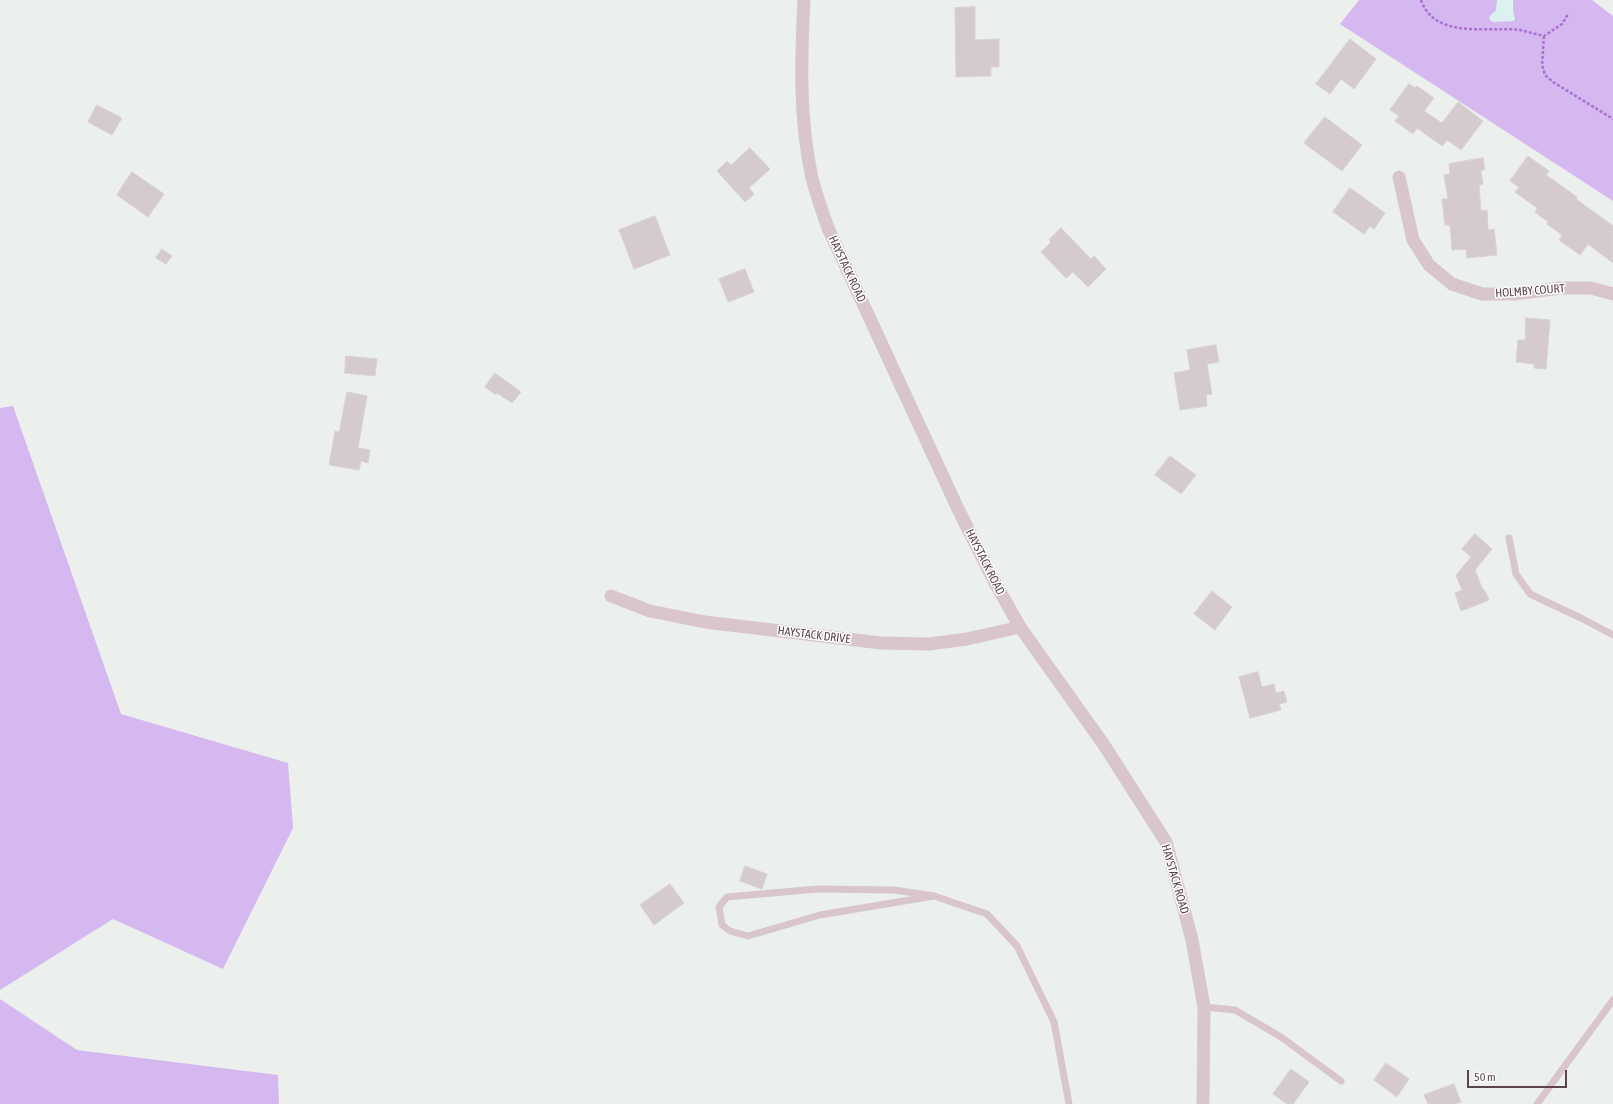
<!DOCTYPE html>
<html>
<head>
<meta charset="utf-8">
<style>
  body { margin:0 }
  #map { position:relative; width:1613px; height:1104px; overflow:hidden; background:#ecf0ed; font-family:"Asap Condensed",sans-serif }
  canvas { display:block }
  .scale { position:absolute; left:1467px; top:1070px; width:100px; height:18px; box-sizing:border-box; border:2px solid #5b444d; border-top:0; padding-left:5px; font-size:12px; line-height:14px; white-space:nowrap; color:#5b444d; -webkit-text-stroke:3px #fff; paint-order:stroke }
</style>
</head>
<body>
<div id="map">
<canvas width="1613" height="1104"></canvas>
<div class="scale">50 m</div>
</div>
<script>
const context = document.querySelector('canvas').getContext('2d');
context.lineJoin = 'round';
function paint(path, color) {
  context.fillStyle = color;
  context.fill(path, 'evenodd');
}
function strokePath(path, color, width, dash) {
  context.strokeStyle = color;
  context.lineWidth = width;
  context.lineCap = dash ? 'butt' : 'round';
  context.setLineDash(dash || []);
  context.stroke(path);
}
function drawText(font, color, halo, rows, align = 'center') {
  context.font = font + ' "Asap Condensed",sans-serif';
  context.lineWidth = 3;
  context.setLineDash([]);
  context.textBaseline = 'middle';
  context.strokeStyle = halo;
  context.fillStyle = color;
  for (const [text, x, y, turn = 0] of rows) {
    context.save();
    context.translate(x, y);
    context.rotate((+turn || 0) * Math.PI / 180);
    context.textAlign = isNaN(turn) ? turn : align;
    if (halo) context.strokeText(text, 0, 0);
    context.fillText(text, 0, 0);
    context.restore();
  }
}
paint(new Path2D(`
  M 1359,0 L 1592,0 L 1613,16 L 1613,201 L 1340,24 Z
  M 13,406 L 121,714 L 288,763 L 293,828 L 223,969 L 113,919 L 0,990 L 0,408 Z
  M 0,999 L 77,1050 L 278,1075 L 279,1104 L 0,1104 Z`), '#d5b8f0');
paint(new Path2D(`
  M 1497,0 L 1513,0 L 1513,10 L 1515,19 L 1514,21 L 1493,22 L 1490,20 L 1489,17 L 1496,10 Z`), '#dcf2ee');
const building = new Path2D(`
  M 975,7 L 975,40 L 999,39 L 999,67 L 991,67 L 991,76 L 956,77 L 955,8 Z
  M 1350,39 L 1376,59 L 1354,89 L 1341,79 L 1330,94 L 1316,84 Z
  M 1409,84 L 1415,88 L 1417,86 L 1434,98 L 1424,111 L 1442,123 L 1458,102 L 1483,121 L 1461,150 L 1447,140 L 1442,146 L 1417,128 L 1413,134 L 1395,121 L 1399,116 L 1390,110 Z
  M 97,105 L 122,118 L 112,135 L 88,122 Z
  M 1325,117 L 1362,145 L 1342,171 L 1304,143 Z
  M 750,148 L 770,169 L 749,188 L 754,194 L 745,202 L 717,171 L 727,161 L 731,165 Z
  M 1528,156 L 1549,171 L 1546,175 L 1577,197 L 1576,199 L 1613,226 L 1613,263 L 1588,244 L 1580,255 L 1559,240 L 1562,235 L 1547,224 L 1548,222 L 1535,212 L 1537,208 L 1515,192 L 1519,187 L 1510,181 Z
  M 1483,158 L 1485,170 L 1481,170 L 1483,184 L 1479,185 L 1481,211 L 1487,210 L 1488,230 L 1494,229 L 1497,255 L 1467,258 L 1466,249 L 1452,250 L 1450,225 L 1445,225 L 1442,199 L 1448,199 L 1444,175 L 1450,174 L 1449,164 Z
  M 132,172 L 164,194 L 148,217 L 117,195 Z
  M 1350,188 L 1385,213 L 1374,229 L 1370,226 L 1364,234 L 1333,212 Z
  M 655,216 L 670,255 L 634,269 L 619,230 Z
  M 1061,228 L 1091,259 L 1094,256 L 1106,269 L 1088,287 L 1073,272 L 1066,278 L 1041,252 L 1051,242 L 1049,240 Z
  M 162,249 L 172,256 L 166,264 L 156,258 Z
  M 745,269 L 754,292 L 728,302 L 719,279 Z
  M 1526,318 L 1550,320 L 1546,369 L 1534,368 L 1534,364 L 1516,362 L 1518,340 L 1525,340 Z
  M 1216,345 L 1219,362 L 1207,364 L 1212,394 L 1206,395 L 1207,406 L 1180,410 L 1174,373 L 1190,370 L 1187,350 Z
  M 346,356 L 377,359 L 375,376 L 345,373 Z
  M 495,373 L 521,392 L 512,403 L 497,393 L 496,395 L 485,387 Z
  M 347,392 L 367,396 L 358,448 L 370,450 L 368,463 L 361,461 L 359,470 L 329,465 L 335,431 L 339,432 Z
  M 1170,456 L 1196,475 L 1181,494 L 1155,475 Z
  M 1475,534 L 1492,549 L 1475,570 L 1482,588 L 1485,591 L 1489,600 L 1461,611 L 1455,593 L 1462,590 L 1456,575 L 1471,557 L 1462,549 Z
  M 1212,591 L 1232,607 L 1215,630 L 1194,614 Z
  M 1258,672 L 1262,687 L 1274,684 L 1276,693 L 1284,691 L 1287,702 L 1279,704 L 1281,710 L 1250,718 L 1239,677 Z
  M 745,866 L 767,874 L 762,889 L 740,881 Z
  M 670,884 L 684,903 L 654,925 L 640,905 Z
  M 1386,1063 L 1409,1079 L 1397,1097 L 1374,1080 Z
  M 1291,1069 L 1309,1082 L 1293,1104 L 1287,1104 L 1273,1094 Z
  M 1454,1084 L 1461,1102 L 1454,1104 L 1428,1104 L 1424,1095 Z`);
paint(building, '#d5cbce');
strokePath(building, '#d9d0d2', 1);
strokePath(new Path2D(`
  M 1421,0 C 1435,40 1488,26 1520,30 C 1528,32 1536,34 1544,36 L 1562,24 L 1568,14
  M 1544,36 L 1542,65 L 1545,75 L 1553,82 L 1613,119`), '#ab6fcf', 2.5, [3, 2]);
strokePath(new Path2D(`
  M 1509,538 L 1516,574 L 1530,594 L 1581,618 L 1613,635
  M 934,896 L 820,915 L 748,936 L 730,931 L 722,925 L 719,907 L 727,897 L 817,889 L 894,890 L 934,896 L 987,914 L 1017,946 L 1054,1022 L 1069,1104
  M 1204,1007 L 1235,1010 L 1281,1037 L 1341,1081
  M 1537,1104 L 1613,1000`), '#d8c5cd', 7);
strokePath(new Path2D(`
  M 804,0 C 801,59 799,119 812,178 C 816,194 822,211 828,228 L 958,509 L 994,581 L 1020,627 L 1104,745 L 1166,842 L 1192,940 L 1204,1007 L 1203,1104
  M 1399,177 L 1413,240 L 1429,265 L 1452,284 L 1482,294 L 1514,294 L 1561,288 L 1591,288 L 1613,294
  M 611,596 L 650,611 L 705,622 L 881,643 L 929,644 L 967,639 L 1020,627`), '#d8c5cd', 13);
drawText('12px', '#5b444d', '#fff', [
  ["HAYSTACK ROAD",847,269,65],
  ["HOLMBY COURT",1530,291,-4],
  ["HAYSTACK ROAD",985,562,63],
  ["HAYSTACK DRIVE",814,635,7],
  ["HAYSTACK ROAD",1175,879,74]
]);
</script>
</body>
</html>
